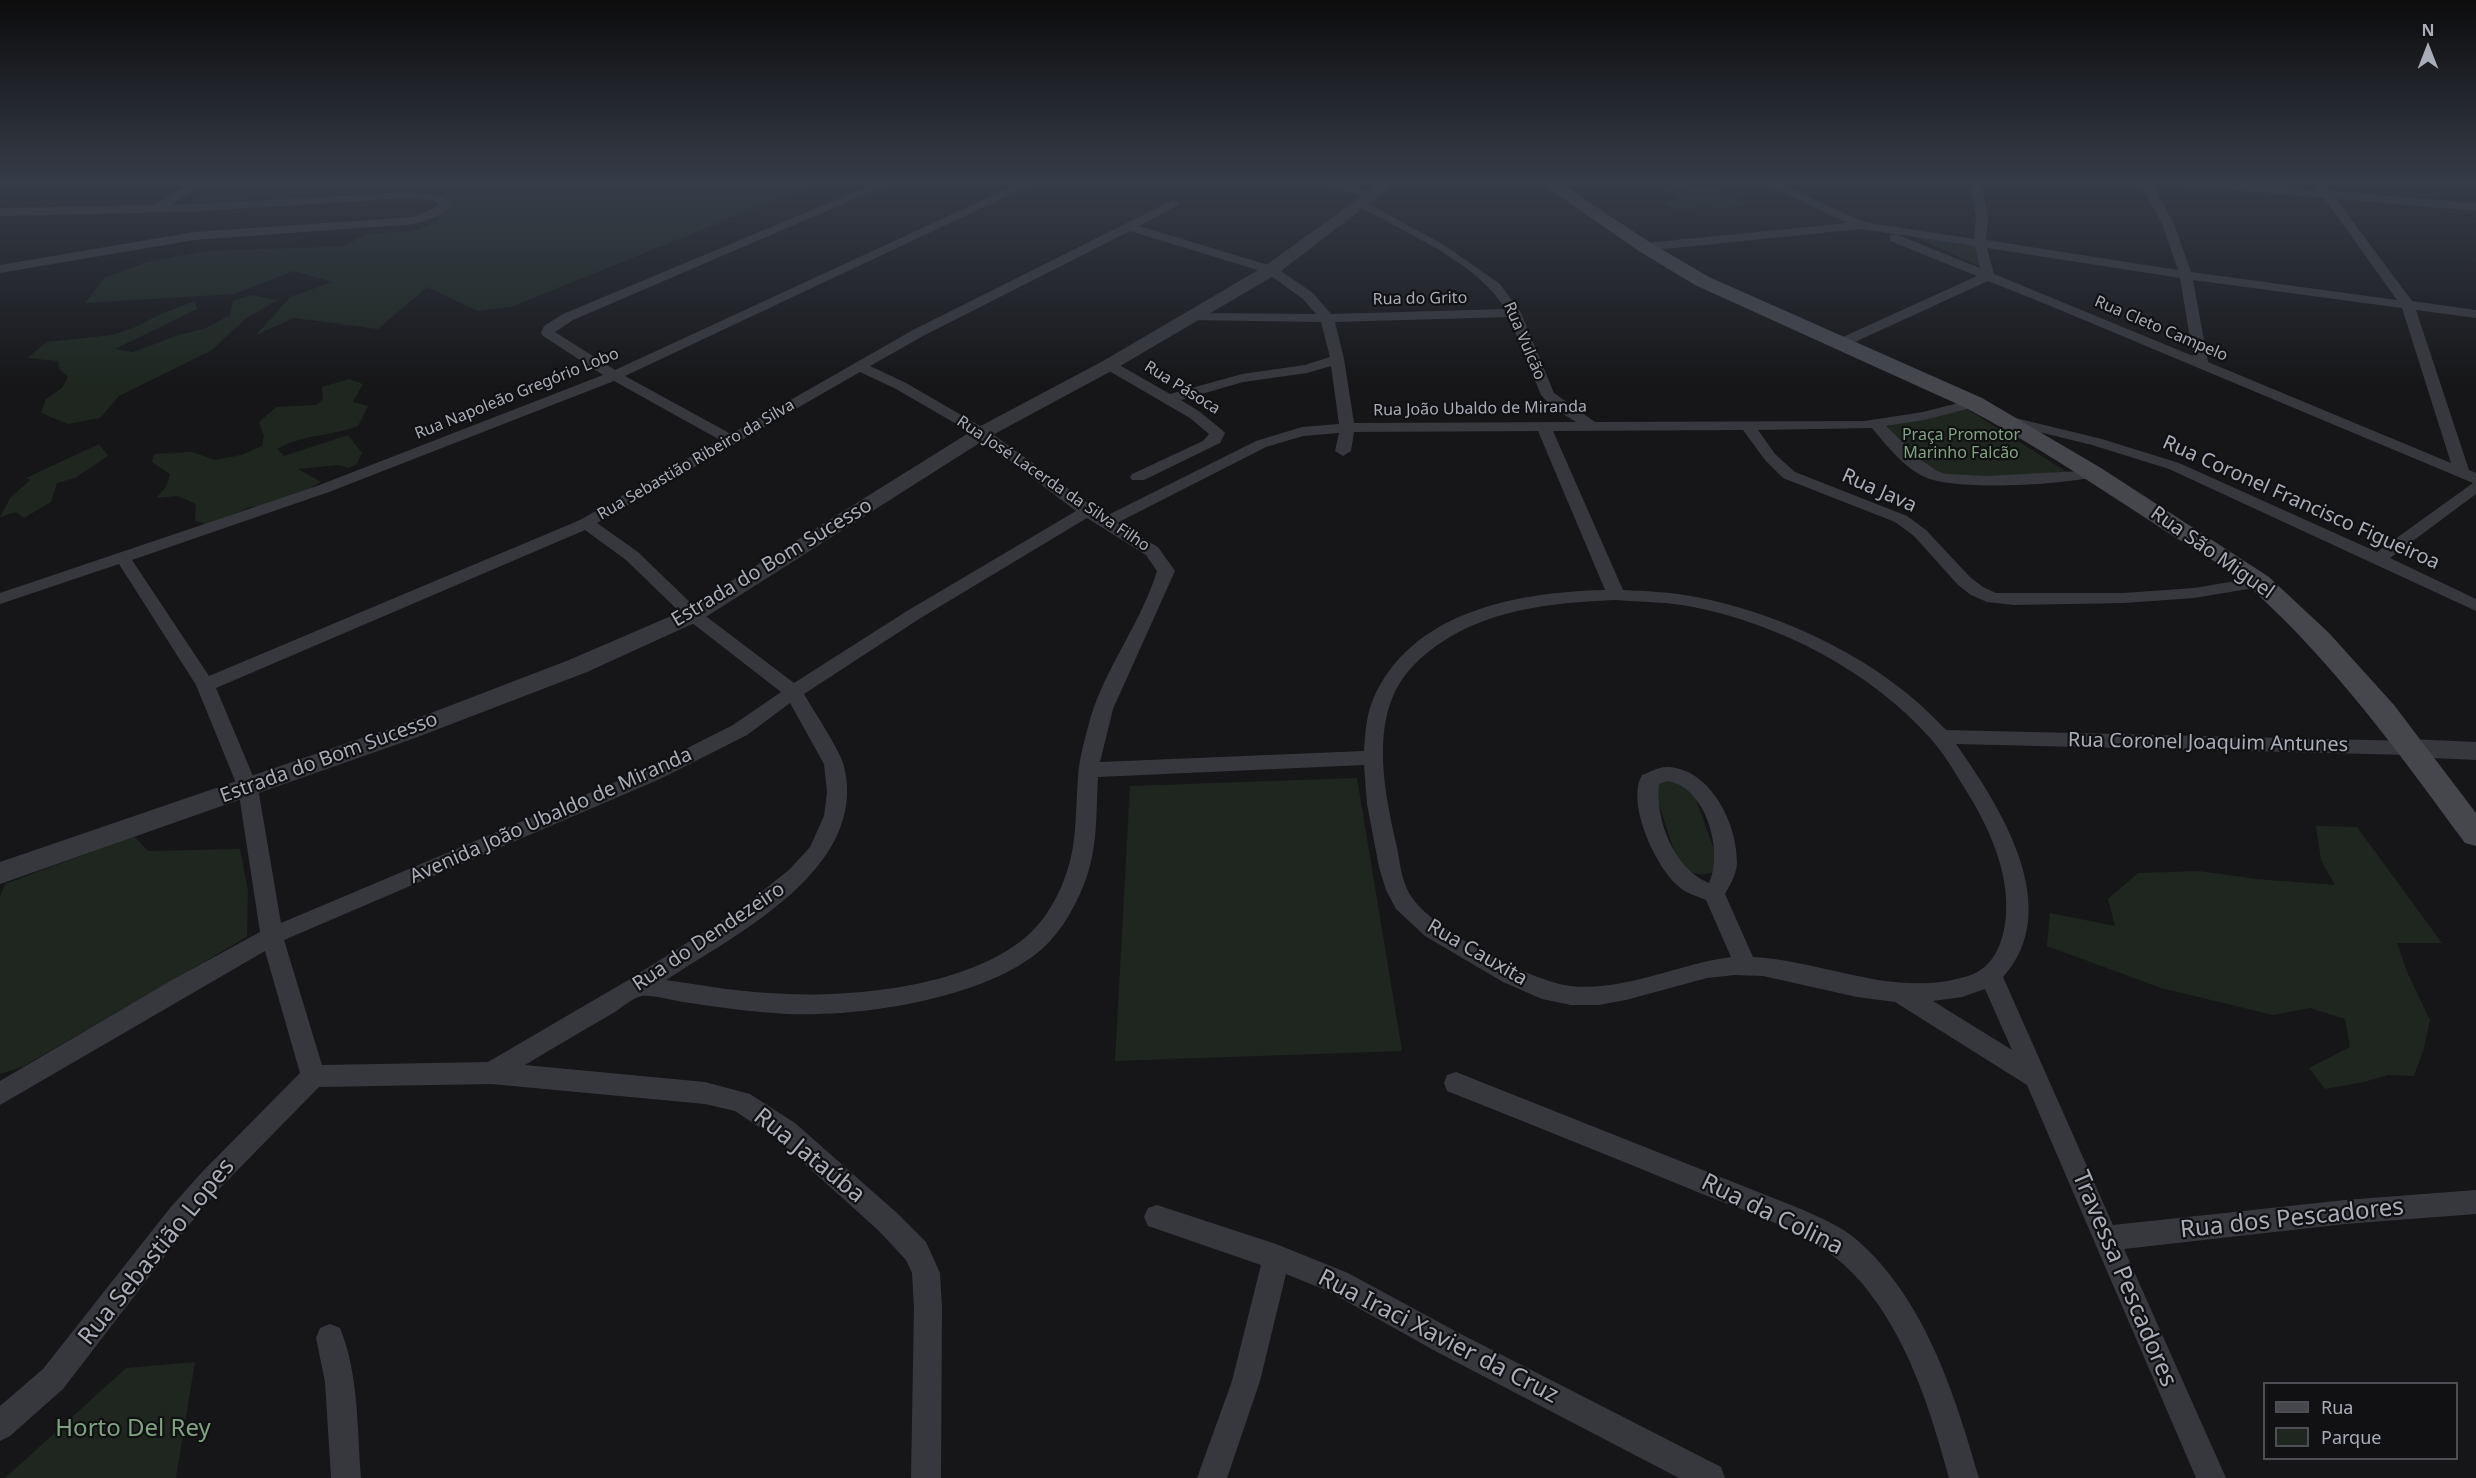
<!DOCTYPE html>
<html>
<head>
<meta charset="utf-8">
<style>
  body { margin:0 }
  #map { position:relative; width:2476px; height:1478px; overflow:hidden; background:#161618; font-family:"Noto Sans",sans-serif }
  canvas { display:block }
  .legend { position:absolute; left:2263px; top:1382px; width:195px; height:78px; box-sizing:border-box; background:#111113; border:2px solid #4d4f55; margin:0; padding:8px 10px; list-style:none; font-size:18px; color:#a8adb8 }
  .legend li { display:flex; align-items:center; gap:12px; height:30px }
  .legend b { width:30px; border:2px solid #4d4f55 }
  .north { position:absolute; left:2398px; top:18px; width:60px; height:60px; -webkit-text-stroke:4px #111113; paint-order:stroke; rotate:0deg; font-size:16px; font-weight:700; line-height:24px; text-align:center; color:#a8adb8 }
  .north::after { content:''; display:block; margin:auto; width:21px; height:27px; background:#a8adb8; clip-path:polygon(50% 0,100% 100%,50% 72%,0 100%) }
</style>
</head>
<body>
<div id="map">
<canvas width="2476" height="1478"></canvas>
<ul class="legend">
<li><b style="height:8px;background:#45474d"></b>Rua</li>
<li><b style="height:16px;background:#1e261f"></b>Parque</li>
</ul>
<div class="north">N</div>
</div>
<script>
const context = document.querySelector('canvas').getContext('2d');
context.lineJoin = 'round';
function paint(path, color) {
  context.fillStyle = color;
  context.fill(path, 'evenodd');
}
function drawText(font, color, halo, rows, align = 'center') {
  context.font = font + ' "Noto Sans",sans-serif';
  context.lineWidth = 4.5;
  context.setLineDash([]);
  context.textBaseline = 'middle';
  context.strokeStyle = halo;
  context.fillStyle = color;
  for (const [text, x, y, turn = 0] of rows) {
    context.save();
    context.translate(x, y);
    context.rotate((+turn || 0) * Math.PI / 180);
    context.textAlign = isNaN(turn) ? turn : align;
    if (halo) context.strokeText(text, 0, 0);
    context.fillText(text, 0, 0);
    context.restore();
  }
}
paint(new Path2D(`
  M 217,182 L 820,182 L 511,307 L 478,311 L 427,287 L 378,329 L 294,318 L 256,335 L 290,297 L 332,282 L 294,271 L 234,294 L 85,303 L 104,278 L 147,262 L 204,251 L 345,246 L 365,234 L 414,231 L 438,222 L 444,192 L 375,193 L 185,203 Z
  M 1684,183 L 1698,189 L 1713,187 L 1748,203 C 1731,211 1717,208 1700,207 C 1695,207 1696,209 1691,210 C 1680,213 1672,208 1663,203 L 1678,198 L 1663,190 Z
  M 1902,231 L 1983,246 L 1984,268 Z
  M 251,295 L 278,300 L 245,319 L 212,350 L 119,396 L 100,418 L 68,424 L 41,413 L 46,399 L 62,388 L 68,377 L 59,369 L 58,361 L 27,358 L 47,342 L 112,335 L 133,328 L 163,313 L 195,301 L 197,309 L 115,349 L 133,352 L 176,336 L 206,328 L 230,315 L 233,301 Z
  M 349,379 L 363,384 L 353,402 L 368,406 L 358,426 C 329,437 307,433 277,449 L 284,456 L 348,435 L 362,453 L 357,464 L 349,468 L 339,465 L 298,469 L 321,482 L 283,503 L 250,507 L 208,525 L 195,521 L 196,504 L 178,496 L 156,498 L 166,487 L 170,474 L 152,462 L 154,454 L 192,452 L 215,460 L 241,455 L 262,446 L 264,436 L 259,422 L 276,407 L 316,405 L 323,399 L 322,387 Z
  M 1967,409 L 2067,472 C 2038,473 1960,483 1937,474 C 1916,465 1900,442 1885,427 Z
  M 99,444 L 108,456 L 75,478 L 57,483 L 51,502 L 24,518 L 16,512 L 0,517 L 10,498 L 30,480 L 26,478 Z
  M 1357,778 L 1402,1051 L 1115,1061 L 1130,786 Z
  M 1662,779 L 1691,785 L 1720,866 C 1709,880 1692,874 1679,866 L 1653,786 Z
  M 2316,826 L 2357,827 L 2442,943 L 2397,943 L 2408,974 L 2430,1020 L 2424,1048 L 2414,1076 L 2388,1075 L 2364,1082 L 2325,1089 L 2309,1068 L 2350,1047 L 2345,1019 L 2310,1008 L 2273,1015 L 2161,988 L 2047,946 L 2050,913 L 2115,926 L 2108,899 L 2138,873 L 2199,871 L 2256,879 L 2335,885 L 2321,860 Z
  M 134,836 L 148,851 L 240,849 L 248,891 L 247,937 L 24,1066 L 0,1074 L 0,896 L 5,884 Z
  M 195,1362 L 176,1478 L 5,1478 L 126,1368 Z`), '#1e261f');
paint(new Path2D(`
  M 195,182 L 209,182 L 170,205 L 408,192 L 442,196 L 451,203 L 443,214 L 415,224 L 194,240 L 0,273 L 0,265 L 194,232 L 413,217 L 435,208 L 438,204 L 435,201 L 408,198 L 188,212 L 0,216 L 0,208 L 152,205 Z
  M 879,182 L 894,182 L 573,320 L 555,332 L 615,370 L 1022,182 L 1037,182 L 625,376 L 731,434 L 913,330 L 1173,200 L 1179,204 L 1177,206 L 1139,226 L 1275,267 L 1313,293 L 1331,314 L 1505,309 C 1479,263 1404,232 1358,206 L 1356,204 L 1362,200 L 1444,245 L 1500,284 L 1521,313 L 1554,393 L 1595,422 L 1865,421 L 1923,412 L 1974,399 L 1981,403 L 1979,406 L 1924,420 L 1886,426 L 1921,460 L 1937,471 L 1946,474 L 1986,476 L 2099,470 L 2101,473 L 2099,476 C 2062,485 1961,491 1927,478 C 1905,469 1887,446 1872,428 L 1758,430 L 1775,454 L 1795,472 L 1907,516 L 1926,530 L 1970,577 L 1983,587 L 1996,593 L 2124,593 L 2194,588 L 2260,577 L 2266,578 L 2269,582 L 2266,586 L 2194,598 L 2124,603 L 2014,605 L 1987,602 L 1971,595 L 1958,585 L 1914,536 L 1895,522 L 1783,478 L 1765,460 L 1743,430 L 1553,431 L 1623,590 C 1645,591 1668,592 1691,596 C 1783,613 1882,660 1946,730 L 2410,741 L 2417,743 L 2420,748 L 2417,753 L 2410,755 L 1956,744 C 1999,805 2066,908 2003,977 L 2113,1225 L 2345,1200 L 2476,1190 L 2476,1214 L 2345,1224 L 2124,1249 L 2226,1478 L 2196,1478 L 2027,1085 L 1895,1002 L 1857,997 L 1763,976 L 1735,975 L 1707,978 L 1626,1000 L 1599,1005 L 1571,1005 L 1542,999 L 1503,982 L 1425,936 L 1396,909 L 1386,890 L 1379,867 L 1367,804 L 1364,765 L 1098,777 C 1096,811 1098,843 1087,876 C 1078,902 1063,930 1042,949 C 985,999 861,1017 787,1014 C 752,1012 717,1007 683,1002 C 670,1000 655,995 642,996 C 634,997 622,1007 615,1012 C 585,1029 555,1047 525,1065 L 705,1082 L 750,1094 L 795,1123 L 897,1213 L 926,1242 L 940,1273 L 942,1307 L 941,1478 L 911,1478 L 914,1307 L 912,1273 L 906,1260 L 879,1231 L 777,1139 L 735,1111 L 705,1104 L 491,1084 L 319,1087 L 221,1187 L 188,1226 L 63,1389 L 10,1436 L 0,1441 L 0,1406 L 43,1369 L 170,1208 L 203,1171 L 300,1073 L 265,951 L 0,1105 L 0,1081 L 172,980 L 260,932 L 238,788 L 196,685 L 119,564 L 0,604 L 0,593 L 317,486 L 603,375 L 543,336 L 541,333 L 544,326 L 563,314 ZM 1130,231 L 1267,273 L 1303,299 L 1316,314 L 1190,313 L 1183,317 L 1185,320 L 1321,322 L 1330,357 L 1305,365 L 1242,374 L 1170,394 L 1114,362 L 1104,362 L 1102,365 L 1104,368 L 1190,418 L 1209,434 L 1203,441 L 1132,474 L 1130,477 L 1132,480 L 1144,480 L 1220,443 L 1225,433 L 1222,430 L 1200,412 L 1181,400 L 1243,382 L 1307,373 L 1331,366 L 1339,424 L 1302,427 L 1256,441 L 1106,516 L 987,430 L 906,383 L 870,366 L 923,336 ZM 1509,317 L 1541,395 L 1552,407 L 1576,422 L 1354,423 L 1344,359 L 1335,322 ZM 860,372 L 896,389 L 977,436 L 1076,511 L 907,611 L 794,683 L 699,611 L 638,552 L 597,523 ZM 614,381 L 720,440 L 580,520 L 209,676 L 132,560 L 329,492 ZM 1538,431 L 1605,590 C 1518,592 1409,611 1372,702 C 1366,718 1365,735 1364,751 L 1100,762 L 1113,709 L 1175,571 L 1158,547 L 1117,523 L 1266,447 L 1303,436 L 1339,433 L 1335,451 L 1343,456 L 1351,451 L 1354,432 ZM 1087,518 L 1146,555 L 1157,571 C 1142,621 1107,665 1091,716 C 1086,735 1079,757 1078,777 C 1075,815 1078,848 1062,885 C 1054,904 1042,923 1026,937 C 969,985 861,997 788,994 C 747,993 706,986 666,980 C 736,934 869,869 844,766 C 840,750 813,710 804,694 L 919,619 ZM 585,530 L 626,560 L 687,619 L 781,692 L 733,725 L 646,769 L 281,923 L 258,788 L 216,688 ZM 1616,600 C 1642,602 1668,602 1693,607 C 1780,624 1872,672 1931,739 C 1945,755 1956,774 1967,792 C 1989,828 2009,871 2006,915 C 2004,940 1995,968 1968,976 C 1894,999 1826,961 1753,957 L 1725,894 C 1730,885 1736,875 1737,864 C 1738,825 1711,769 1668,767 C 1660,766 1650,772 1642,775 C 1626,803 1655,865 1677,885 C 1685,893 1696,896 1706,900 L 1731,957 C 1678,964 1624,992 1570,986 C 1529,980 1437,932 1413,899 C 1402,885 1400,864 1397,847 C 1384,790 1367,712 1414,665 C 1468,611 1543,603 1616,600 ZM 790,703 L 824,764 L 827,792 L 824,816 L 810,847 L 790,869 L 739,910 L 630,979 L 488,1062 L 322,1065 L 284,940 L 660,779 L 747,735 ZM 1667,781 C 1706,786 1724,852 1709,883 C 1674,869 1655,820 1659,784 ZM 1985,989 L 2012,1050 L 1933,1001 L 1962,997 Z
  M 1317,182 L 1336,182 L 1377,193 L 1379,195 L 1373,198 L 1319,184 Z
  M 1761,182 L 1776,182 L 1864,222 L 1974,239 L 1976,218 L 1969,182 L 1981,182 L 1988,218 L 1986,240 L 2178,270 L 2162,224 L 2139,182 L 2151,182 L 2174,224 L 2191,272 L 2397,300 L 2324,198 L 2178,185 L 2172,182 L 2216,182 L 2318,190 L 2312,182 L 2324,182 L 2331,191 L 2476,203 L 2476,211 L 2336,199 L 2412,301 L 2476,310 L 2476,318 L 2416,310 L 2469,470 L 2476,473 L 2476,494 L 2390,558 L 2476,599 L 2476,611 L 2169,469 L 2092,445 L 1998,422 L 1996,419 L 2003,415 L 2102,439 L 2179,463 L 2377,552 L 2473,483 L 2053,307 L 1988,281 L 1844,347 L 1834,347 L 1832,344 L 1834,341 L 1977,276 L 1890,241 L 1890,235 L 1898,235 L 1980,268 L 1975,246 L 1861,229 L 1645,251 L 1639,247 L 1645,243 L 1847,223 ZM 1987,248 L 2180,278 L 2193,356 L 1994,274 ZM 2193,280 L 2402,308 L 2451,463 L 2208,362 Z
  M 1456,1072 L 1801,1209 C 1821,1218 1841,1226 1857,1240 C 1925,1299 1955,1395 1979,1478 L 1949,1478 C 1930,1409 1908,1337 1860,1281 C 1818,1232 1753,1215 1695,1191 C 1613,1157 1530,1124 1447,1091 L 1444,1083 L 1447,1075 Z
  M 1157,1205 L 1276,1244 L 1348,1273 L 1457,1332 L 1721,1467 L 1725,1478 L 1679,1478 L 1437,1352 L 1328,1291 L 1286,1274 L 1260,1381 L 1227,1478 L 1197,1478 L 1232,1381 L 1261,1265 L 1148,1226 L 1144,1217 L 1148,1208 Z
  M 330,1324 L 340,1328 C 359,1374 357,1429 361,1478 L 331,1478 L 325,1382 L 316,1338 L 320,1328 Z`), '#37383d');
paint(new Path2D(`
  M 1381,182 L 1397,182 L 1277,274 L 1115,369 L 989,437 L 701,620 L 587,672 L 415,738 L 0,884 L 0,862 L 397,726 L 569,660 L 685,610 L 975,429 L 1103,361 L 1265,266 Z
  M 2410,739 L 2476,742 L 2476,760 L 2410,757 L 2401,754 L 2397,748 L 2401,742 Z`), '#37383d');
paint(new Path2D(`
  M 1539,182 L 1558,182 L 1651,243 L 1709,277 L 1982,398 L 2101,468 L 2269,577 L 2329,633 L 2394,705 L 2476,813 L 2476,846 L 2465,843 C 2399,753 2336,666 2253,590 C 2231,569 2193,549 2167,532 C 2101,489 2036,445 1966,408 L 1695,285 L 1639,251 Z`), '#45474d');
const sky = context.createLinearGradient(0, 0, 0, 389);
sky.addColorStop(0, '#0c0c0d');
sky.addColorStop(0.47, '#363c48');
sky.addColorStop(1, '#363c4800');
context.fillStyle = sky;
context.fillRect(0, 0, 2476, 389);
drawText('16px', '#a8adb8', '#111113', [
  ["Rua do Grito",1420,299,-1],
  ["Rua Cleto Campelo",2161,329,23],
  ["Rua Vulcão",1524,341,67],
  ["Rua Pásoca",1182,388,32],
  ["Rua Napoleão Gregório Lobo",517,394,-22],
  ["Rua João Ubaldo de Miranda",1480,409,-1],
  ["Rua Sebastião Ribeiro da Silva",696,460,-30],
  ["Rua José Lacerda da Silva Filho",1053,484,34]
]);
drawText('16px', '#7fa381', '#111113', [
  ["Praça Promotor",1961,435],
  ["Marinho Falcão",1961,453]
]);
drawText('20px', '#a8adb8', '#111113', [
  ["Rua Java",1879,491,24],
  ["Rua Coronel Francisco Figueiroa",2301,503,24],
  ["Rua São Miguel",2212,553,35],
  ["Estrada do Bom Sucesso",772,563,-31],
  ["Rua Coronel Joaquim Antunes",2208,743,1],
  ["Estrada do Bom Sucesso",329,758,-20],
  ["Avenida João Ubaldo de Miranda",551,816,-24],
  ["Rua do Dendezeiro",709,937,-34],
  ["Rua Cauxita",1477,953,30]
]);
drawText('24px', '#a8adb8', '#111113', [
  ["Rua Jataúba",809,1156,39],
  ["Rua da Colina",1772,1215,26],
  ["Rua dos Pescadores",2292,1219,-6],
  ["Rua Sebastião Lopes",157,1252,-51],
  ["Travessa Pescadores",2124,1279,67],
  ["Rua Iraci Xavier da Cruz",1438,1337,27]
]);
drawText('24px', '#7fa381', '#111113', [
  ["Horto Del Rey",133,1429]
]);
</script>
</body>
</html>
